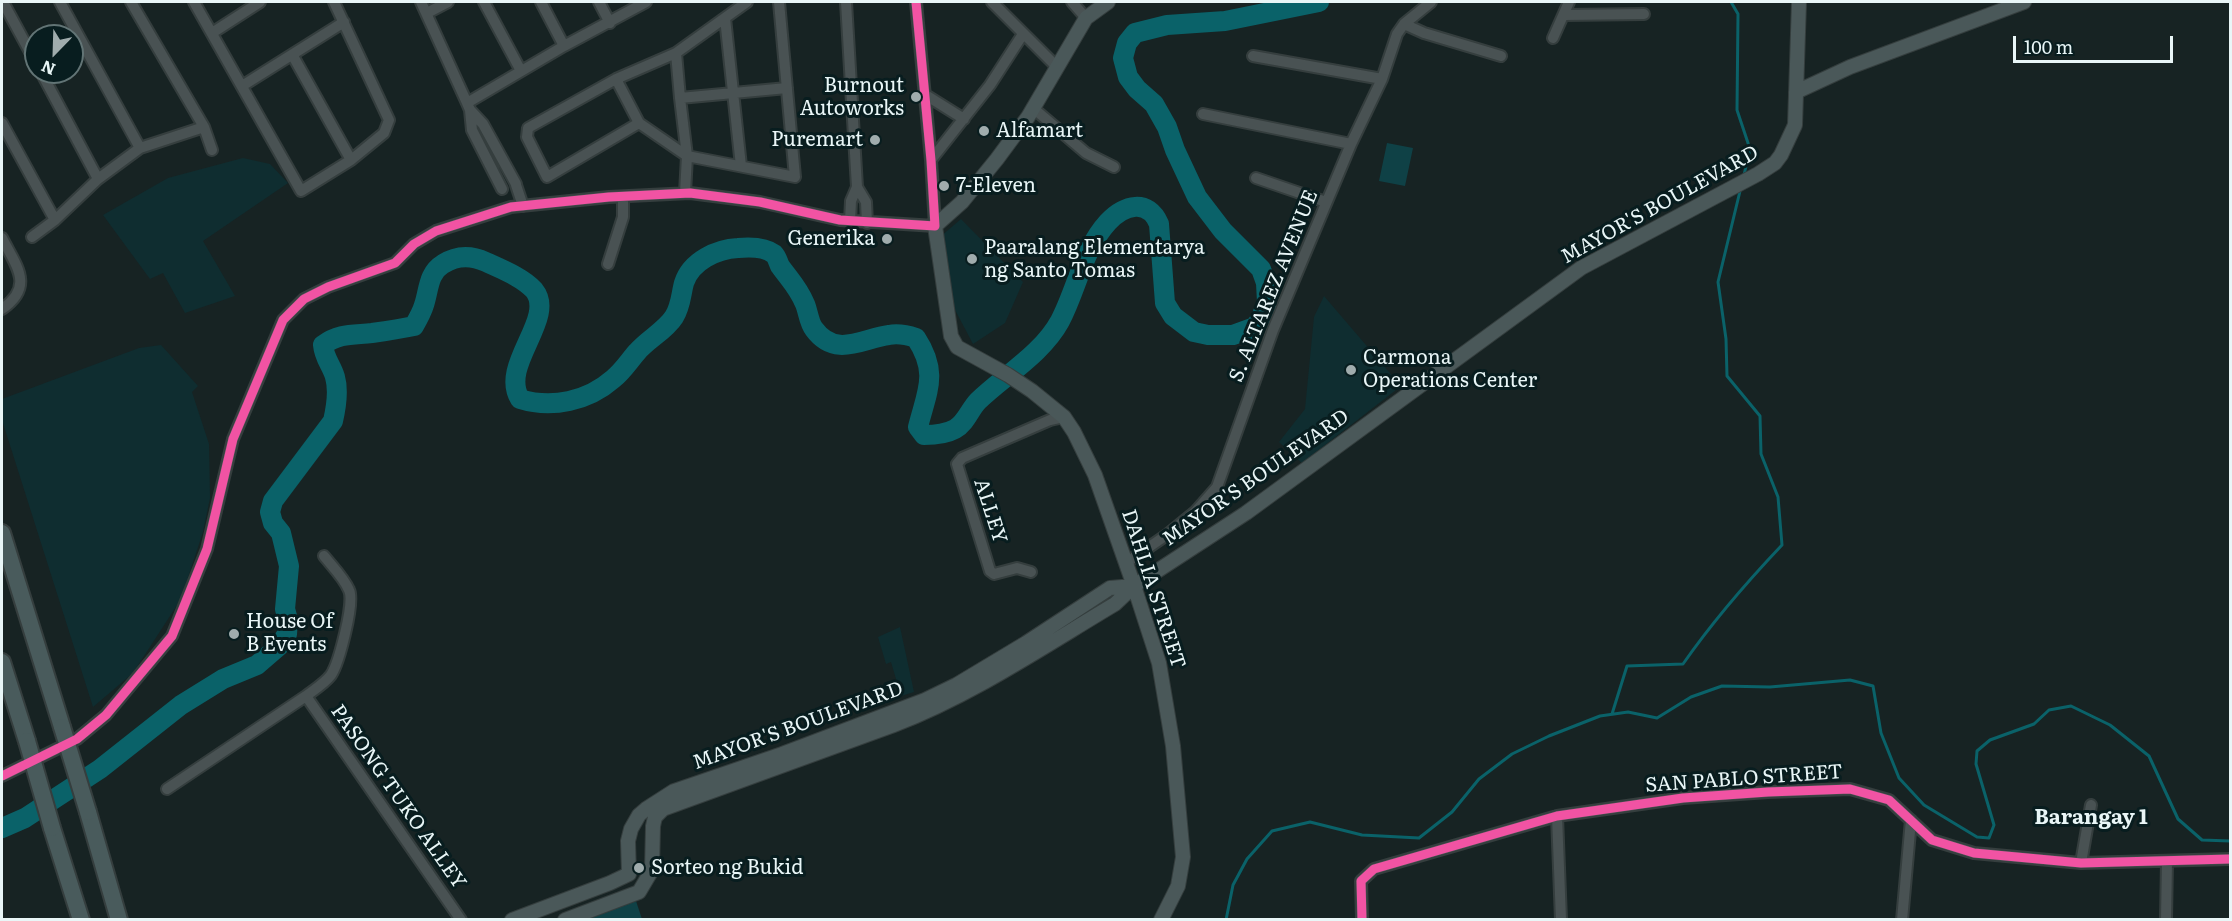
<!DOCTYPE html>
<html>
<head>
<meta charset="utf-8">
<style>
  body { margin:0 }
  #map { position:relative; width:2232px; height:921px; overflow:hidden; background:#172323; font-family:Literata,serif }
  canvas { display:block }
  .frame { position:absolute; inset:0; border:3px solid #e9f6f7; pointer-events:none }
  .north { position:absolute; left:24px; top:24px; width:60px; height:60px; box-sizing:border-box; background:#081d1f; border:2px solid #627475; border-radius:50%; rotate:203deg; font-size:16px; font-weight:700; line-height:24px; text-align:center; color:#e9f6f7 }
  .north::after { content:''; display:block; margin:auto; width:21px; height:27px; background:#a0acad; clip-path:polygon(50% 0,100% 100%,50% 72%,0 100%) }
  .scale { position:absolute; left:2013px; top:36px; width:160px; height:27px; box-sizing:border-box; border:3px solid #e9f6f7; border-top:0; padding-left:8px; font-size:18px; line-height:21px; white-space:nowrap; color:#e9f6f7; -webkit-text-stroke:4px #081d1f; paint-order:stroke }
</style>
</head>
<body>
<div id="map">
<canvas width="2232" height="921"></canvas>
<div class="frame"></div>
<div class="north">N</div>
<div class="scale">100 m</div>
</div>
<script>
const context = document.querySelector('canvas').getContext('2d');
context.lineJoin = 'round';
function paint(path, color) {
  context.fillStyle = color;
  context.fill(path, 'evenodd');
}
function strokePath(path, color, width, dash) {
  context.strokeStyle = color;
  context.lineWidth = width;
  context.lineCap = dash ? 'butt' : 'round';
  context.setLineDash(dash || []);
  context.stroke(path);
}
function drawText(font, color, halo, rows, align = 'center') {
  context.font = font + ' Literata,serif';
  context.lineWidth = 6;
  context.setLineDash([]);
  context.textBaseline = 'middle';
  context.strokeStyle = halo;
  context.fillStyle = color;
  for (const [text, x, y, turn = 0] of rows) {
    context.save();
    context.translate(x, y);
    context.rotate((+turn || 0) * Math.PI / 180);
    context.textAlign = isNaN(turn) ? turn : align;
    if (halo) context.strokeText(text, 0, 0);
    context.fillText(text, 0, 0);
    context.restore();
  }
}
paint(new Path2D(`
  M 243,158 L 270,164 L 288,183 L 203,241 L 235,296 L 185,313 L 163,273 L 150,279 L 103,215 L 168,178 Z
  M 961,219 L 1023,282 L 1005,323 L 973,344 L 953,306 L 940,237 Z
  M 1324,296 L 1401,386 L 1302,463 L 1279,442 L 1305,409 L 1314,317 Z
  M 161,345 L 198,386 L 192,392 L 209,444 L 210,498 L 203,532 L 181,599 L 133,673 L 93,707 L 2,420 L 2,399 L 139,348 Z
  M 900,627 L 914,692 L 901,696 L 891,662 L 886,664 L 878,637 Z`), '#0f2d30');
paint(new Path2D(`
  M 1387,143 L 1413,148 L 1405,186 L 1379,181 Z
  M 636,901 L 642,919 L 587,919 Z`), '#0f4146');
strokePath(new Path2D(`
  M 1731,2 L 1738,14 L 1737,110 L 1750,149 L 1744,175
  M 1612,714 L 1627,666 L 1683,664 C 1713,621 1746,583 1782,545 L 1778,497 L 1761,454 L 1760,416 L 1727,376 L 1726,339 L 1718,282 L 1741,187
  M 1226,920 L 1233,885 L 1247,859 L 1272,831 L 1310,822 L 1362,835 L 1419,838 L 1452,812 L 1479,779 L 1512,754 L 1549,736 L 1600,716 L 1628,712 L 1657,718 L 1691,697 L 1722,686 L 1770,687 L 1850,680 L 1873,686 L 1881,733 L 1899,778 L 1924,805 L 1977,837 L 1989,838 L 1994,825 L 1976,764 L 1977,751 L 1990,740 L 2034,724 L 2049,710 L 2071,706 L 2110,725 L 2149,756 L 2178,819 L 2202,840 L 2230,841`), '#0a6269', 3);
strokePath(new Path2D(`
  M 2,828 L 25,818 L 100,769 L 181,705 L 223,679 L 257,665 L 279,646 L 287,634 L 288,620 L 285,609 L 289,566 L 281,533 L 273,523 L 270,512 L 273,501 L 333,421 C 336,408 339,391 335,377 C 332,366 324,358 323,345 C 339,333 353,335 372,333 C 386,331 400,329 414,326 C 418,319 422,312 424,305 C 429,290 428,273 443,264 C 457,255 471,255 486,262 C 501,269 522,277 534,290 C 557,318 499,365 520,399 C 552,409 588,401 613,379 C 623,371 629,361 637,352 C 648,339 665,331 674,317 C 681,306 681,294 684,283 C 691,261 717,249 738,248 C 749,247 765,247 774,254 C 777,257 778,262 780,266 C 790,280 798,287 805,304 C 808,311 809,323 814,329 C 836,359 863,338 889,335 C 899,333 907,335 916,338 C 939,373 927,391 918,427 L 924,435 C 935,435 946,434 955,429 C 966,423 970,409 978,401 C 1005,375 1042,354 1060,321 C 1077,289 1083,249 1108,222 C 1124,205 1148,198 1159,224 L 1165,303 L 1173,316 L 1194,332 L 1208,335 L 1233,335 L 1255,327 L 1261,318 L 1267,302 L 1266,283 L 1261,269 L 1223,231 L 1197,197 L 1175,150 L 1167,127 L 1154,104 L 1137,89 L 1128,77 L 1123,58 L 1127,43 L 1135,33 L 1167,25 L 1225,21 L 1319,2`), '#0a6269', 20);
const minor = new Path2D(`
  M 3,2 L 36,63
  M 60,2 L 140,148
  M 131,2 L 204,127 L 212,150
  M 194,2 L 301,191 L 351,160 L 384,133 L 389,120 L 334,2
  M 421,2 L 467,103 L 470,110 L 472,130 L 502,189
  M 484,2 L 521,71
  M 541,2 L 564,46
  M 599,2 L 610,23
  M 846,2 L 857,187 L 866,202 L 867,223
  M 992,2 L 1057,67
  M 1072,2 L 1086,18
  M 427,13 L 448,2
  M 1564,15 L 1644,14
  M 725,18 L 741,166
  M 1404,24 L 1424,33 L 1501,56
  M 212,33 L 260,2
  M 1553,38 L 1569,2
  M 676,53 L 680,98
  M 293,56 L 351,160
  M 1253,56 L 1382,79
  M 41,72 L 98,179
  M 616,79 L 639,123 L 687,156
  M 242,86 L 344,22
  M 924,94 L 964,119
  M 467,103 L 564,46 L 646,2
  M 1033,108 L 1086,153 L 1114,167
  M 470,110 L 483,124 L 516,184
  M 1203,114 L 1351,144
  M 2,123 L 55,220
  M 639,123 L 547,177 L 527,137 L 528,128 L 616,79 L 676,53 L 747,2
  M 687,156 L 680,98 L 787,88
  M 931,160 L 990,85 L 1023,34
  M 1256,178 L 1326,202
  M 516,185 L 523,206
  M 685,193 L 687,156 L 795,177 L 779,2
  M 850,221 L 851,201 L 857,187
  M 32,237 L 55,220 L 98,179 L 140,148 L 204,127
  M 2,238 C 16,266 35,286 2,309
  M 608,264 L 623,217 L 623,197
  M 1126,563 L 1168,534 L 1195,512 L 1217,487 L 1273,330 L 1351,144 L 1382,79 L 1397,34 L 1404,24 L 1431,2
  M 1031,572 L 1017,568 L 994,574 L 990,571 L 957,464 L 962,458 L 1050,420 L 1064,417
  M 306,696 C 314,690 325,683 331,675 C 339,663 355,602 349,590 C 344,578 332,566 324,556
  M 2,776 L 77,739 L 106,715 L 172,636 L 207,549 L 233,439 L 283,320 L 304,299 L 328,287 L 395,263 L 414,244 L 436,231 L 511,207 L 609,197 L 690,193 L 760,202 L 840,220 L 935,226 L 931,160 L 916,2
  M 167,789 L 306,696 L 461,920
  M 1557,816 L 1561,920
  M 2081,863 L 2091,805
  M 1362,920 L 1361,881 L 1374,869 L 1557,816 L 1683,798 L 1768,792 L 1850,789 L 1889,800 L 1932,840 L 1974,853 L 2081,863 L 2230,859
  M 1902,920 L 1911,820
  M 2166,920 L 2167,861`);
const major = new Path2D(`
  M 1108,2 L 1086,18 L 1028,117 L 997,159 L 962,202 L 935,226 L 951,336 L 957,347 L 1008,375 L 1032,391 L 1064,417 L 1074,432 L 1095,475 L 1134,586 L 1159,663 L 1173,746 L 1183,857 L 1178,886 L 1161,920
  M 1796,92 L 1850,67 L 2024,2
  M 512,920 L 610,883 L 629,874 L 628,841 L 631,829 L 639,815 L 646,809 L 674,791 L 782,754 L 925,700 L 956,685 L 1026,643 L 1110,588 L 1134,586
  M 565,920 L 639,892 L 652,870 L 653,826 L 655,817 L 663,809 L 894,725 C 972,695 1043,647 1115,604 L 1134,586 L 1246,513 L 1581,268 L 1758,174 L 1775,163 L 1781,155 L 1795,125 L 1799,2`);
const highway = new Path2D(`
  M 2,533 L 62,727
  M 2,662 L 27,741
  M 88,812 L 119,920
  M 52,828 L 81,920`);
strokePath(minor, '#353e3e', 14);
strokePath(major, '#353e3e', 16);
strokePath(highway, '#353e3e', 20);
strokePath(minor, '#495253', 10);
strokePath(major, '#4a5859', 14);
strokePath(highway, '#495b5c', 16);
const highwayBridge = new Path2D(`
  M 62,727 L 88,812
  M 27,741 L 52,828`);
strokePath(highwayBridge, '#353e3e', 20, []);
strokePath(highwayBridge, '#495b5c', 16);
strokePath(new Path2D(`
  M 2,776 L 77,739 L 106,715 L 172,636 L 207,549 L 233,439 L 283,320 L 304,299 L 328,287 L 395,263 L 414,244 L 436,231 L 511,207 L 609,197 L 690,193 L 760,202 L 840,220 L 935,226 L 931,160 L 916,2
  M 1362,920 L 1361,881 L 1374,869 L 1557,816 L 1683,798 L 1768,792 L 1850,789 L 1889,800 L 1932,840 L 1974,853 L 2081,863 L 2230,859`), '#f153a3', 9);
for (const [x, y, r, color] of [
  [916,97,6,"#a0acad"],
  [984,131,6,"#a0acad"],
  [875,140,6,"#a0acad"],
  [944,186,6,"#a0acad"],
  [887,239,6,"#a0acad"],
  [972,259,6,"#a0acad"],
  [1351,370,6,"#a0acad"],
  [234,634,6,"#a0acad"],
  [639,868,6,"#a0acad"]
]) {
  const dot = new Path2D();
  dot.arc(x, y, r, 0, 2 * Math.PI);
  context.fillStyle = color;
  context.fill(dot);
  strokePath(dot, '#081d1f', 2);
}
drawText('20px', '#e9f6f7', '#081d1f', [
  ["Burnout",904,86,"right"],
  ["Autoworks",904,109,"right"],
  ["Alfamart",996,131],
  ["Puremart",863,140,"right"],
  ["7-Eleven",956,186],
  ["Generika",875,239,"right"],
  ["Paaralang Elementarya",984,248],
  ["ng Santo Tomas",984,271],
  ["Carmona",1363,358],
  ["Operations Center",1363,381],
  ["House Of",246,622],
  ["B Events",246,645],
  ["Sorteo ng Bukid",651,868]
], 'left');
drawText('20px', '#e9f6f7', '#081d1f', [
  ["MAYOR'S BOULEVARD",1660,205,-29],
  ["S. ALTAREZ AVENUE",1274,286,-68],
  ["MAYOR'S BOULEVARD",1256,478,-35],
  ["ALLEY",990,511,72],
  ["DAHLIA STREET",1153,589,72],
  ["MAYOR'S BOULEVARD",798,726,-20],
  ["SAN PABLO STREET",1744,779,-4],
  ["PASONG TUKO ALLEY",398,797,55]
]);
drawText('bold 21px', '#e9f6f7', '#081d1f', [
  ["Barangay 1",2091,818]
]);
</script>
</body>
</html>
